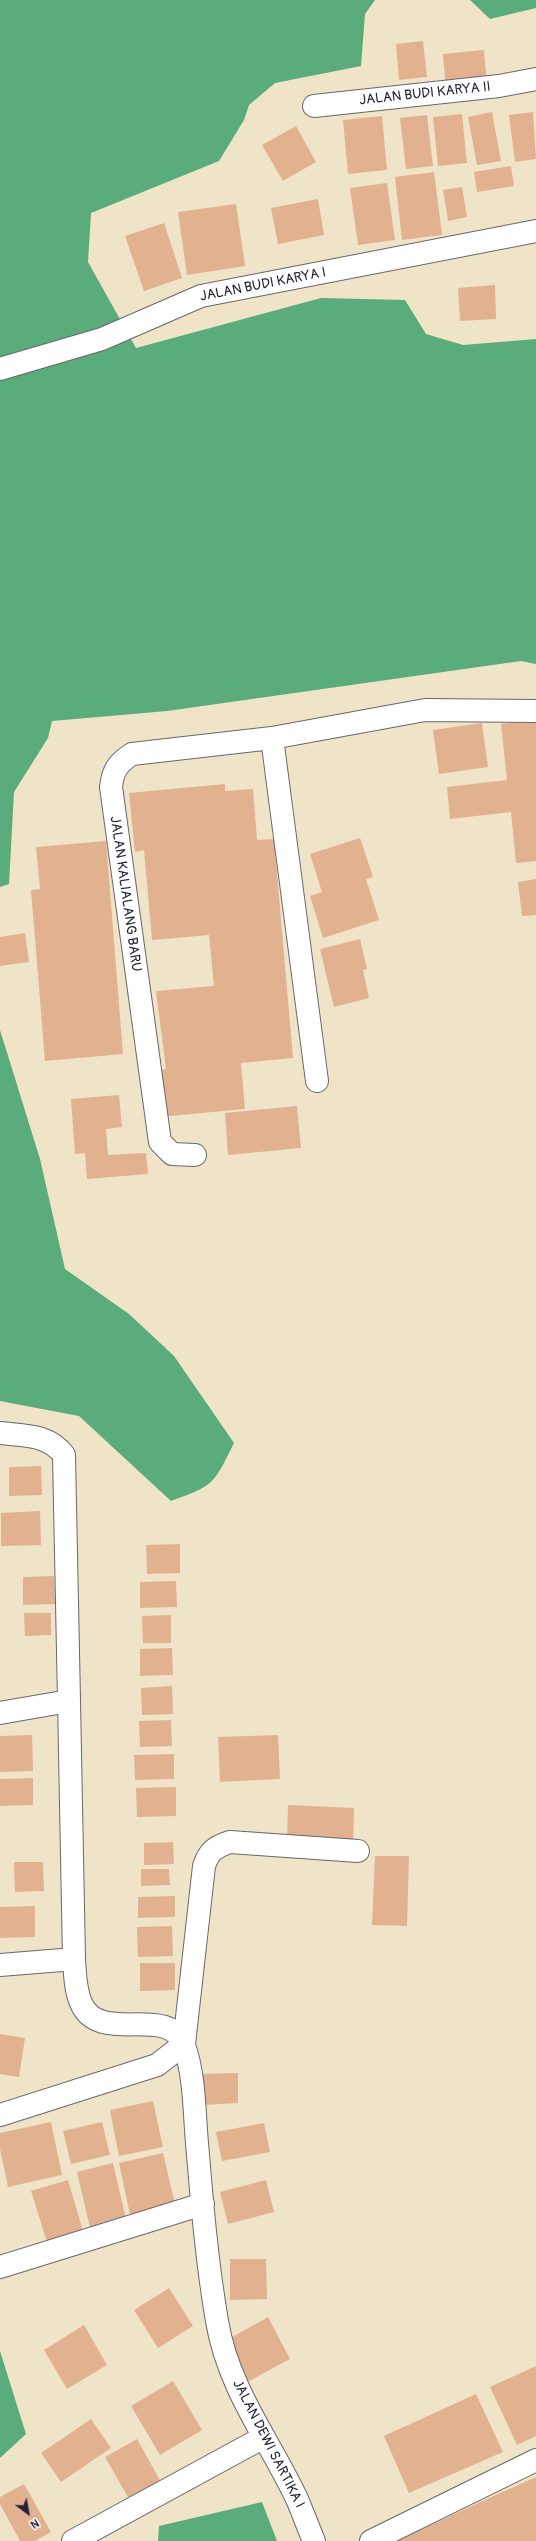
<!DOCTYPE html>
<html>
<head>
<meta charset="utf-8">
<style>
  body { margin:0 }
  #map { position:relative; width:536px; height:2541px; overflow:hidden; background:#efe4c8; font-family:Pangolin,sans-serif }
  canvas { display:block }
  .north { position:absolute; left:8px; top:2493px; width:40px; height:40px; -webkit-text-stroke:3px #fff; paint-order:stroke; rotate:148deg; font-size:11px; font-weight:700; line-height:16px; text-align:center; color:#22223b }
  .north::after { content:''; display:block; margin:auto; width:14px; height:18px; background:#22223b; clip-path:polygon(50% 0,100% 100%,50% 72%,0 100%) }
</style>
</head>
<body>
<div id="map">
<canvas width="536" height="2541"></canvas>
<div class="north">N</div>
</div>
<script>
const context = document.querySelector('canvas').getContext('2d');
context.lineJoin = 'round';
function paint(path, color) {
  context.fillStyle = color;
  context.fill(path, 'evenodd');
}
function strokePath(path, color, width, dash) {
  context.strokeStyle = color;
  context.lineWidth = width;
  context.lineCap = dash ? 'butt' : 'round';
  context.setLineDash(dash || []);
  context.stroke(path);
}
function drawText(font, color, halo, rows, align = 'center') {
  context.font = font + ' Pangolin,sans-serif';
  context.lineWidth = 3.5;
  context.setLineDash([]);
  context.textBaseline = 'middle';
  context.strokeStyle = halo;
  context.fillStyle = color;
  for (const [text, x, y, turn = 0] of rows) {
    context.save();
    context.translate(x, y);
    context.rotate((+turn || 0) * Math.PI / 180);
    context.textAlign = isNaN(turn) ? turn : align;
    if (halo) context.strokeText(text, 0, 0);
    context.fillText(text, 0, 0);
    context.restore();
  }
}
paint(new Path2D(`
  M 0,0 L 375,0 L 365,14 L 361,66 L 275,83 L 249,105 L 244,120 L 219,161 L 91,213 L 88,262 L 136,348 L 321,298 L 405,300 L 426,334 L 463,345 L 536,339 L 536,664 L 521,661 L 167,711 L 52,721 L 48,738 L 14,792 L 9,884 L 0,887 Z
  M 470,0 L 536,0 L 536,8 L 490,19 Z
  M 0,1030 L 40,1159 L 65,1269 L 129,1314 L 174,1356 L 234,1443 C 213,1485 215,1485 171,1501 L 79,1416 L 0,1401 Z
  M 0,2351 L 26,2434 L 0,2458 Z
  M 262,2502 L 277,2541 L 158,2541 L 159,2526 Z`), '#5aac7a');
paint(new Path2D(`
  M 423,41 L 427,77 L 399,80 L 396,44 Z
  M 484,50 L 487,85 L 446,90 L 443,54 Z
  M 492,112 L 501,161 L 477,165 L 468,117 Z
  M 533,112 L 536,159 L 515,162 L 509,115 Z
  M 462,114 L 467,163 L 438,166 L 433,117 Z
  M 427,115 L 433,166 L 406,169 L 400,118 Z
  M 382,116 L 387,170 L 348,174 L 343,120 Z
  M 296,126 L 316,162 L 283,181 L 262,145 Z
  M 511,166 L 514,186 L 477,192 L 474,172 Z
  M 434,172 L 442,235 L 402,240 L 395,177 Z
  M 387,183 L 395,240 L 358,245 L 350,188 Z
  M 462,187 L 467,217 L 448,221 L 443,190 Z
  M 318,199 L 324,235 L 278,244 L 271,208 Z
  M 236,204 L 245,266 L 187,275 L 178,212 Z
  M 164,223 L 182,278 L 144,291 L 125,236 Z
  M 495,285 L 496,319 L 460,321 L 458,288 Z
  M 536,720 L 536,861 L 516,863 L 511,812 L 450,819 L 447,787 L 507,780 L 501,724 Z
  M 482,723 L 488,767 L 439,774 L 433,730 Z
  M 225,784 L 225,791 L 253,789 L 257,840 L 274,839 L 293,1058 L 241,1063 L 245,1109 L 158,1117 L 154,1071 L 166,1069 L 156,991 L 214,986 L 209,935 L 152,940 L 144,850 L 135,852 L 129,793 Z
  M 360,838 L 373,877 L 366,879 L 379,920 L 323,938 L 310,896 L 322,892 L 310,854 Z
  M 106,841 L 123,1054 L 45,1061 L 31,890 L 40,889 L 36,847 Z
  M 536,879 L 536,915 L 522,916 L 518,882 Z
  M 25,933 L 29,962 L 0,966 L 0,937 Z
  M 360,939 L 367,969 L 363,970 L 369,998 L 334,1007 L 320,949 Z
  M 119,1095 L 122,1127 L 106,1129 L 108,1155 L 146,1153 L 148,1174 L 87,1179 L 85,1153 L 75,1154 L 71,1099 Z
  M 297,1106 L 301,1148 L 228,1155 L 225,1113 Z
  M 41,1466 L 42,1495 L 9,1496 L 9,1467 Z
  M 40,1511 L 41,1545 L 1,1546 L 1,1513 Z
  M 180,1544 L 180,1573 L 147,1574 L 146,1545 Z
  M 54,1576 L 55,1604 L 23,1605 L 23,1577 Z
  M 176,1581 L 177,1607 L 140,1608 L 140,1582 Z
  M 24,1613 L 51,1613 L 51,1635 L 25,1636 Z
  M 171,1615 L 171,1643 L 143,1643 L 142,1616 Z
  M 172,1648 L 173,1675 L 140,1676 L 140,1649 Z
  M 172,1686 L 173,1714 L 142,1715 L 141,1688 Z
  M 171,1720 L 172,1746 L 140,1747 L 139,1721 Z
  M 32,1735 L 33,1771 L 0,1772 L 0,1736 Z
  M 278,1735 L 280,1779 L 220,1782 L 218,1737 Z
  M 174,1754 L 174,1779 L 135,1780 L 134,1755 Z
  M 33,1778 L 33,1805 L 0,1806 L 0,1779 Z
  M 176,1787 L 176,1816 L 137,1817 L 136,1788 Z
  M 288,1805 L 354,1808 L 353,1846 L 287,1844 Z
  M 173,1842 L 174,1864 L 144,1865 L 144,1843 Z
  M 375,1856 L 409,1856 L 407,1926 L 372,1925 Z
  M 14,1862 L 43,1862 L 44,1891 L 15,1892 Z
  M 141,1869 L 169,1869 L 170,1885 L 141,1886 Z
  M 175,1896 L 175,1917 L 138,1918 L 138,1897 Z
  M 35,1906 L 35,1937 L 0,1938 L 0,1907 Z
  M 172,1926 L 173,1956 L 138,1957 L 137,1927 Z
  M 140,1963 L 175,1963 L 175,1990 L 140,1991 Z
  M 0,2034 L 25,2038 L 19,2077 L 0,2074 Z
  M 238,2073 L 238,2103 L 203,2105 L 202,2074 Z
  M 153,2101 L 163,2147 L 119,2156 L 110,2110 Z
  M 51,2122 L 62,2175 L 8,2187 L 0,2149 L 0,2133 Z
  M 102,2122 L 110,2155 L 71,2164 L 63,2131 Z
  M 264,2123 L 270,2152 L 222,2161 L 216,2132 Z
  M 163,2153 L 176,2208 L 131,2219 L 119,2163 Z
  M 113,2163 L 127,2223 L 91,2232 L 77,2172 Z
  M 68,2180 L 83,2231 L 47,2242 L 31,2191 Z
  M 266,2180 L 274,2212 L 228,2224 L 220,2192 Z
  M 230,2259 L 266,2259 L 267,2299 L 230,2300 Z
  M 169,2288 L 193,2326 L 158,2348 L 134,2310 Z
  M 268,2317 L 290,2359 L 247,2382 L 225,2341 Z
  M 84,2325 L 107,2365 L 67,2389 L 44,2350 Z
  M 536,2366 L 536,2436 L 517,2445 L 490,2387 Z
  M 173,2381 L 202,2430 L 160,2455 L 131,2406 Z
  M 476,2394 L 503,2452 L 409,2493 L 384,2436 Z
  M 91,2419 L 111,2448 L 61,2482 L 41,2453 Z
  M 137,2439 L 161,2482 L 129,2499 L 105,2457 Z
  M 536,2477 L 536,2541 L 396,2541 L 498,2494 Z
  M 24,2484 L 51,2532 L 35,2541 L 20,2541 L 0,2504 L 0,2497 Z`), '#e2b190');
const minor = new Path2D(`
  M 314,106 L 499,86 L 536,79
  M 0,369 L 102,339 L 201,296 L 536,231
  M 272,738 L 317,1081
  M 195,1155 L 172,1154 L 160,1142 L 111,787 C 113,770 118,763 132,754 L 272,738 L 425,710 L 536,711
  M 0,1433 C 25,1436 48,1434 64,1455 L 69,1701
  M 0,1713 L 69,1701 L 74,1959 C 75,1973 75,1989 81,2003 C 99,2046 169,2003 184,2045 C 195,2077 194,2110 197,2143 C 202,2203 207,2263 217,2321 C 228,2388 269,2440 297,2499 C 303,2513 308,2527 314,2541
  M 0,1965 L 74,1959
  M 0,2115 L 157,2065 L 184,2044 L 204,1866 C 209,1851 215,1847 230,1842 L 358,1851
  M 0,2267 L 203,2204
  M 73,2541 L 264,2437
  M 371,2541 L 536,2460`);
strokePath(minor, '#6a666c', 24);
strokePath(minor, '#fff', 22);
drawText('14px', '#22223b', '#fff', [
  ["JALAN BUDI KARYA II",425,94,-6],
  ["JALAN BUDI KARYA I",263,285,-11],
  ["JALAN KALIALANG BARU",125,894,82],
  ["JALAN DEWI SARTIKA I",268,2444,63]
]);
</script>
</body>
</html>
